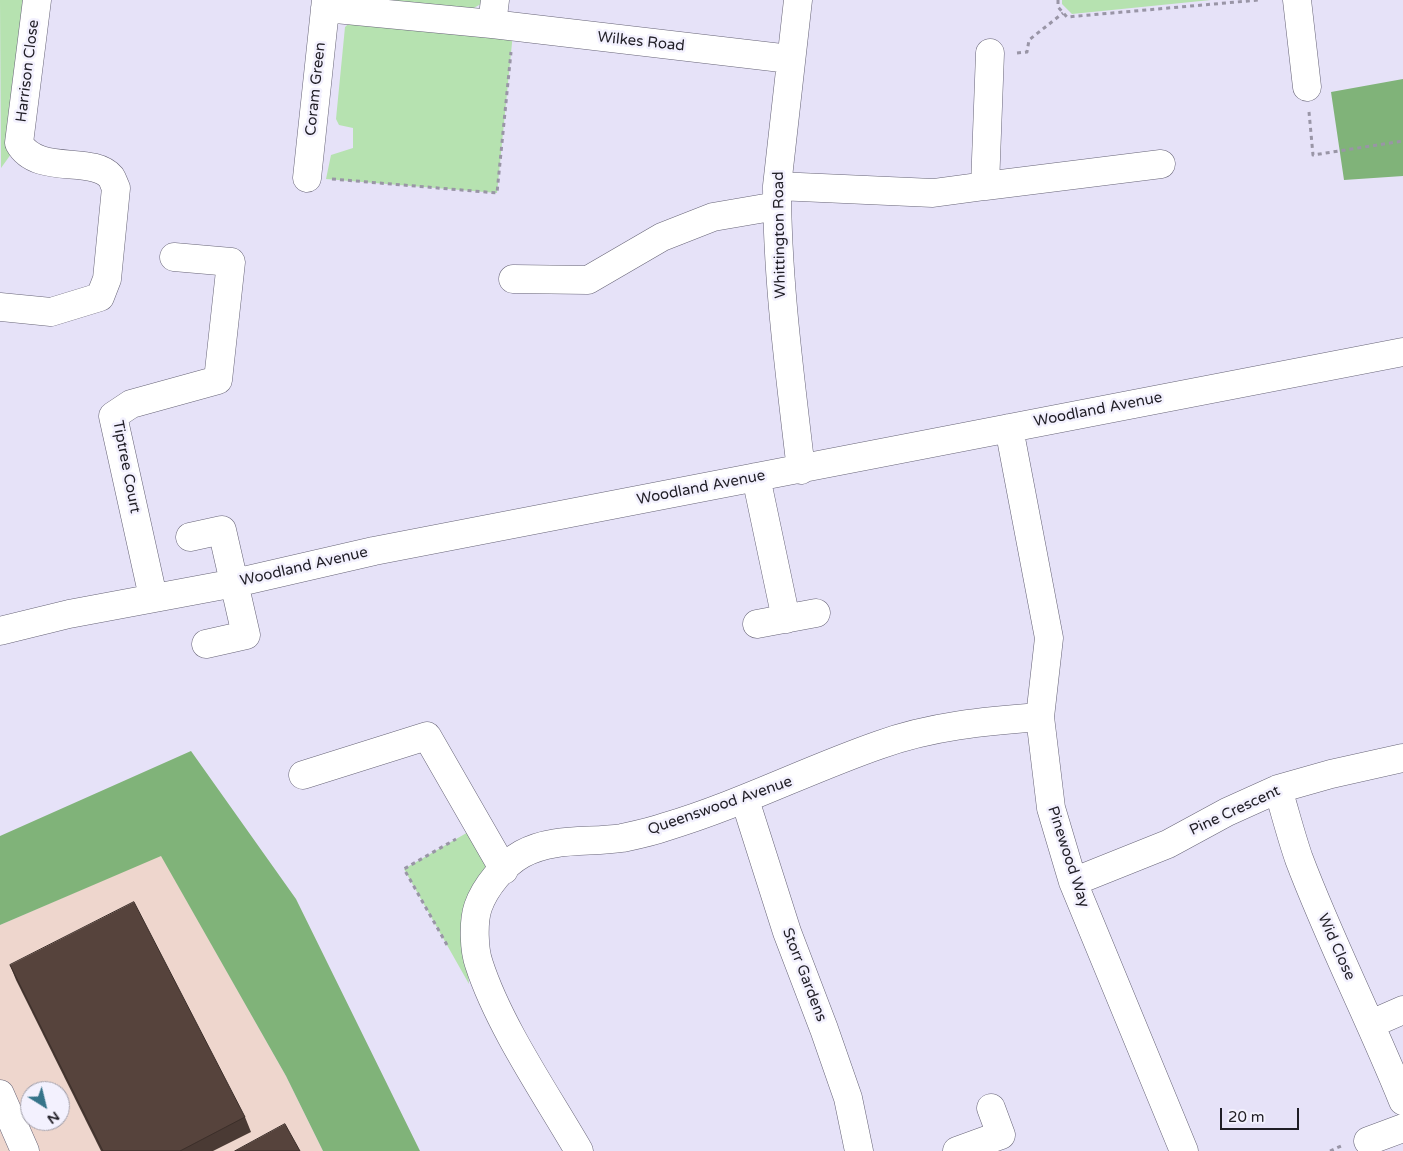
<!DOCTYPE html>
<html>
<head>
<meta charset="utf-8">
<style>
  body { margin:0 }
  #map { position:relative; width:1403px; height:1151px; overflow:hidden; background:#e6e2f8; font-family:"Varela Round",sans-serif }
  canvas { display:block }
  .north { position:absolute; left:20px; top:1081px; width:50px; height:50px; box-sizing:border-box; background:#f3f1fe; border:1px solid #9f9da8; border-radius:50%; rotate:144deg; font-size:14px; font-weight:700; line-height:20px; text-align:center; color:#201e26 }
  .north::after { content:''; display:block; margin:auto; width:18px; height:22px; background:#36748a; clip-path:polygon(50% 0,100% 100%,50% 72%,0 100%) }
  .scale { position:absolute; left:1220px; top:1108px; width:79px; height:22px; box-sizing:border-box; border:2px solid #201e26; border-top:0; padding-left:6px; font-size:15px; line-height:18px; white-space:nowrap; color:#201e26; -webkit-text-stroke:4px #f3f1fe; paint-order:stroke }
</style>
</head>
<body>
<div id="map">
<canvas width="1403" height="1151"></canvas>
<div class="north">N</div>
<div class="scale">20 m</div>
</div>
<script>
const context = document.querySelector('canvas').getContext('2d');
context.lineJoin = 'round';
function paint(path, color) {
  context.fillStyle = color;
  context.fill(path, 'evenodd');
}
function strokePath(path, color, width, dash) {
  context.strokeStyle = color;
  context.lineWidth = width;
  context.lineCap = dash ? 'butt' : 'round';
  context.setLineDash(dash || []);
  context.stroke(path);
}
function drawText(font, color, halo, rows, align = 'center') {
  context.font = font + ' "Varela Round",sans-serif';
  context.lineWidth = 5;
  context.setLineDash([]);
  context.textBaseline = 'middle';
  context.strokeStyle = halo;
  context.fillStyle = color;
  for (const [text, x, y, turn = 0] of rows) {
    context.save();
    context.translate(x, y);
    context.rotate((+turn || 0) * Math.PI / 180);
    context.textAlign = isNaN(turn) ? turn : align;
    if (halo) context.strokeText(text, 0, 0);
    context.fillText(text, 0, 0);
    context.restore();
  }
}
paint(new Path2D(`
  M 161,855 L 286,1076 L 323,1151 L 0,1151 L 0,925 ZM 30,1091 L 60,1091 L 60,1121 L 30,1121 Z`), '#eed6cd');
paint(new Path2D(`
  M 0,0 L 38,0 L 19,143 L 1,168 Z
  M 383,0 L 488,0 L 472,9 Z
  M 1062,0 L 1211,0 L 1072,14 L 1062,4 Z
  M 357,16 L 513,33 L 497,193 L 326,179 L 331,155 L 353,148 L 353,128 L 339,125 L 336,119 L 345,27 Z
  M 470,831 L 488,862 L 463,910 L 469,984 L 404,869 Z`), '#b6e2b0');
paint(new Path2D(`
  M 1403,79 L 1403,176 L 1344,180 L 1331,92 Z
  M 191,751 L 296,899 L 420,1151 L 323,1151 L 286,1076 L 161,856 L 0,925 L 0,836 Z`), '#80b379');
const minor = new Path2D(`
  M 798,0 L 777,186 C 777,281 790,375 801,470
  M 1297,0 L 1307,87
  M 325,8 L 492,24 L 790,59
  M 492,24 L 495,0
  M 307,178 L 326,0
  M 777,186 L 933,193 L 985,186 L 990,53
  M 985,186 L 1161,164
  M 513,279 L 588,280 L 662,237 L 713,217 L 777,206
  M 0,307 L 51,312 L 100,297 L 107,279 L 116,188 C 114,184 113,180 111,177 C 93,155 37,176 19,143 L 37,0
  M 1009,428 L 1049,638 L 1040,717 L 1051,808 L 1073,882 L 1184,1151
  M 756,477 L 786,619
  M 190,537 L 222,530 L 246,635 L 206,644
  M 153,597 L 113,416 L 131,404 L 218,380 L 231,262 L 174,257
  M 757,624 L 816,613
  M 0,631 L 69,614 L 235,583 L 374,551 L 1403,352
  M 303,775 L 427,736 L 504,870
  M 1278,789 C 1285,812 1291,836 1299,859 C 1330,941 1370,1019 1403,1101
  M 745,800 L 787,932 L 824,1029 L 848,1098 L 859,1151
  M 1073,882 L 1168,844 L 1227,812 L 1278,789 L 1331,774 L 1403,758
  M 1371,1024 L 1403,1010
  M 0,1094 L 25,1151
  M 1368,1141 L 1403,1128
  M 579,1151 C 546,1094 499,1026 479,964 C 474,950 473,922 478,907 C 485,887 504,864 522,854 C 553,837 589,843 622,838 C 636,835 651,832 665,827 C 739,805 807,770 879,745 C 931,726 986,721 1040,717
  M 957,1151 L 1001,1135 L 991,1108`);
strokePath(minor, '#676477', 29);
strokePath(new Path2D(`
  M 1058,0 L 1058,7 L 1067,17 L 1259,0
  M 1017,53 L 1027,52 L 1029,40 L 1063,13
  M 1309,112 L 1313,155 L 1403,141
  M 332,179 L 497,193 L 511,52
  M 447,945 L 404,869 L 456,839
  M 1330,1151 L 1341,1146`), '#9995a6', 3, [4, 4]);
strokePath(minor, '#fff', 28);
paint(new Path2D(`
  M 10,965 L 245,1117 L 251,1132 L 213,1151 L 101,1151 L 16,980 Z`), '#4a3a34');
const building = new Path2D(`
  M 134,902 L 245,1117 L 180,1151 L 103,1151 L 10,965 Z
  M 285,1124 L 300,1151 L 235,1151 Z`);
paint(building, '#56433c');
strokePath(building, '#3c2f2a', 1);
drawText('15px', '#201e26', '#f3f1fe', [
  ["Wilkes Road",641,42,6],
  ["Harrison Close",28,71,-83],
  ["Coram Green",316,89,-84],
  ["Whittington Road",780,235,-91],
  ["Woodland Avenue",1098,410,-11],
  ["Tiptree Court",126,467,79],
  ["Woodland Avenue",701,488,-11],
  ["Woodland Avenue",304,567,-13],
  ["Queenswood Avenue",720,806,-19],
  ["Pine Crescent",1235,811,-25],
  ["Pinewood Way",1068,857,72],
  ["Wid Close",1336,947,66],
  ["Storr Gardens",804,975,69]
]);
</script>
</body>
</html>
